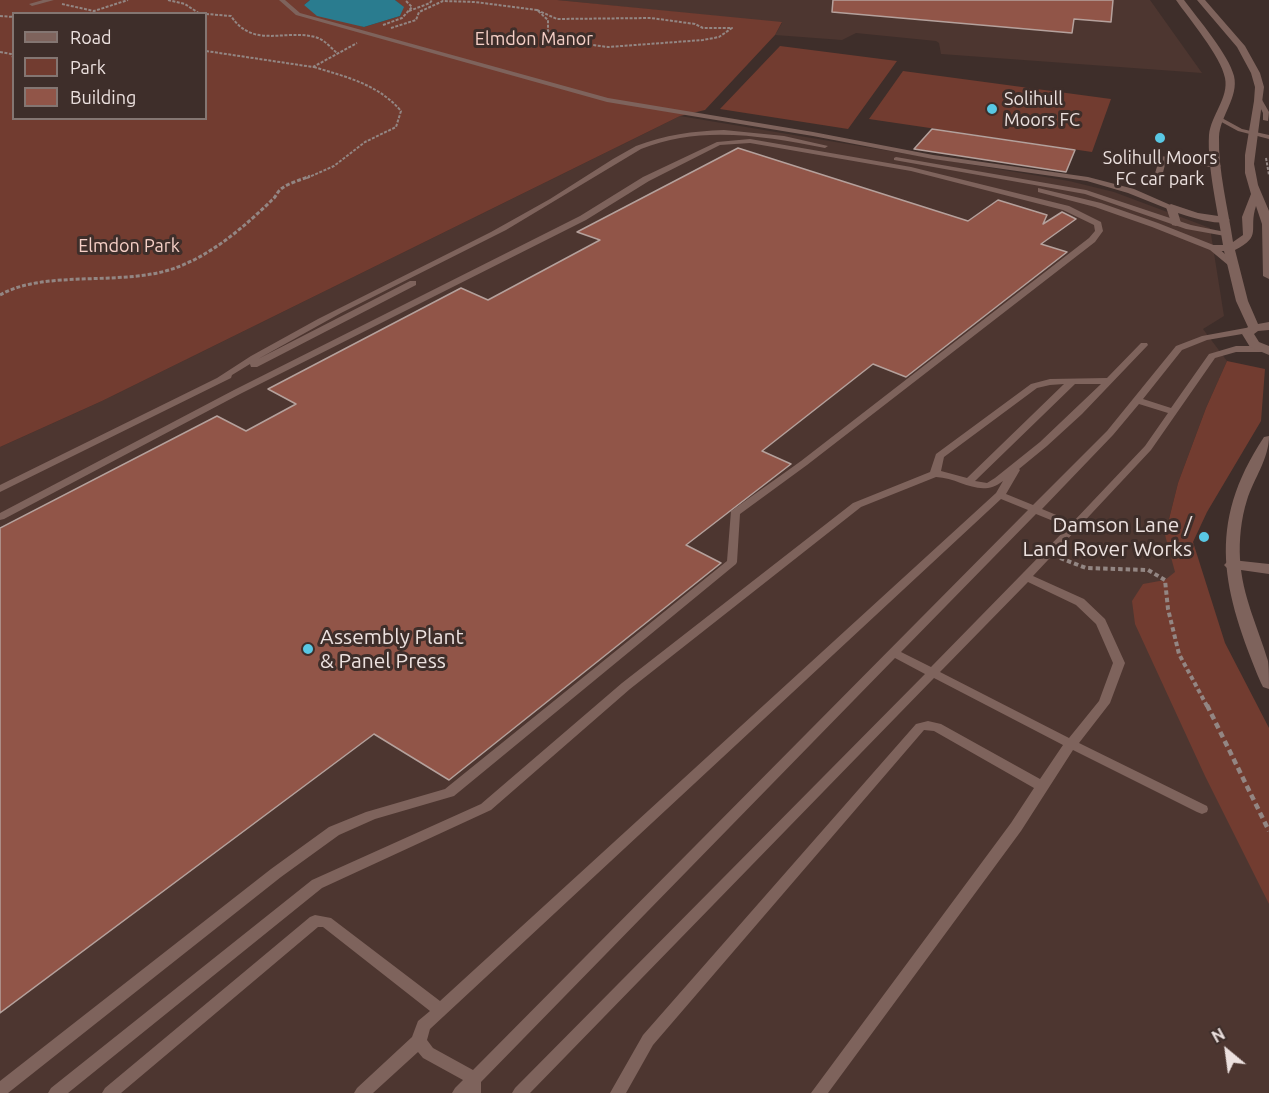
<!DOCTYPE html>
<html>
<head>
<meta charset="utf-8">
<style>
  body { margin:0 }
  #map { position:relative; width:1269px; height:1093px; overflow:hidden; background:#3e2e2a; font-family:Ubuntu,sans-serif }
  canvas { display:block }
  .legend { position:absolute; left:12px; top:12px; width:195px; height:108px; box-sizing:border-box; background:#3e2e2a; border:2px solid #847672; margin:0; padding:8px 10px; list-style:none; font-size:18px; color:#ece1df }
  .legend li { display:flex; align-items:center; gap:12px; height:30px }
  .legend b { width:30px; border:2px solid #847672 }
  .north { position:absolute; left:1197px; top:1021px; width:60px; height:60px; -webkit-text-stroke:4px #3e2e2a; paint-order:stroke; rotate:331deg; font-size:16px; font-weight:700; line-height:24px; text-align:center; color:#ece1df }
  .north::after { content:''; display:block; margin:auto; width:21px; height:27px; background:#ece1df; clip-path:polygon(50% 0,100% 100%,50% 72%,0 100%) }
</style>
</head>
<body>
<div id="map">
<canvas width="1269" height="1093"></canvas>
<ul class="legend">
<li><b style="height:8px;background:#7e635c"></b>Road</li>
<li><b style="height:16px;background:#723c30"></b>Park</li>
<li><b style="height:16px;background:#915548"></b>Building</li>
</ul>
<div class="north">N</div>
</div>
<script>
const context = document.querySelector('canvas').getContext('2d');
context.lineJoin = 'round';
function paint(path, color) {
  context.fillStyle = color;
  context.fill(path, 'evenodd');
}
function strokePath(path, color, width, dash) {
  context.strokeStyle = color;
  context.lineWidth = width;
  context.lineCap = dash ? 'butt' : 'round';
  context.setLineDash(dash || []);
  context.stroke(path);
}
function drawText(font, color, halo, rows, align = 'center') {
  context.font = font + ' Ubuntu,sans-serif';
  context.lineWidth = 6;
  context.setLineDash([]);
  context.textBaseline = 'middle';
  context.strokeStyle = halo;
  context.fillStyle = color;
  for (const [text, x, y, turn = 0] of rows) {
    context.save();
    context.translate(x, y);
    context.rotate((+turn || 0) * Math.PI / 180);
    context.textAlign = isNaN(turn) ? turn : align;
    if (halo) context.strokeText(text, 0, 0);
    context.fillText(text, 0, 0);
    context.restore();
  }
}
paint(new Path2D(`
  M 557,0 L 1150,0 L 1202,73 L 941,54 L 939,43 L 936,41 L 856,33 L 842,40 L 775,35 L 782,23 Z
  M 680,116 L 1069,181 L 1114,192 L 1210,228 L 1224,316 L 1203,329 L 1227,361 L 1206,408 L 1178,483 L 1165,535 L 1269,789 L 1269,1093 L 0,1093 L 0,447 L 102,401 Z`), '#4d3630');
paint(new Path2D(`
  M 0,0 L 310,0 L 304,5 L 364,27 L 400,16 L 403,7 L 395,0 L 557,0 L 782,22 L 775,35 L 705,110 L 680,116 L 102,401 L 0,447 ZM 14,14 L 206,14 L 206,118 L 14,118 Z
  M 780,46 L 897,61 L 848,129 L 720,109 Z
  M 903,71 L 1111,99 L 1092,152 L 869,119 Z
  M 1227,361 L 1265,369 L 1261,421 L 1207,512 L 1193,542 L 1225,643 L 1269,728 L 1269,904 L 1205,776 L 1135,624 L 1132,601 L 1143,584 L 1165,580 L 1175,572 L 1165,535 L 1178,483 L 1206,408 Z`), '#723c30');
paint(new Path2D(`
  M 310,0 L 395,0 L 404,7 L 400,16 L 364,27 L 317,16 L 304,5 Z`), '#2a7c8f');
const building = new Path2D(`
  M 833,0 L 1113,0 L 1111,22 L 1074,19 L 1072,33 L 832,12 Z
  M 932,129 L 1075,150 L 1066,172 L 914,149 Z
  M 738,148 L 968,221 L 998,200 L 1047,215 L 1043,224 L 1062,212 L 1076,219 L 1041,244 L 1067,252 L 906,377 L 873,364 L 762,451 L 791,464 L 686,545 L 721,563 L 449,780 L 374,734 L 0,1013 L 0,528 L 217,416 L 246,431 L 296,404 L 268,389 L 461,288 L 488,300 L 600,240 L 577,232 Z`);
paint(building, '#915548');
strokePath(building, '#b5a19c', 1.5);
strokePath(new Path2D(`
  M 168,0 L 185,4 L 200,14
  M 62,4 L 94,11 L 128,0
  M 537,10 L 557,19 L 651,18 L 695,24 L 703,28 L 732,28 L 719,37 L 703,40 L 608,47 L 577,43 L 548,31 L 548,20 Z
  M 409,11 L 430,3 L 432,0
  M 206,14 L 231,16 C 253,49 284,29 315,37 C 324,39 331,48 338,54
  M 0,16 L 14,17
  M 383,25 L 402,18 L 412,7 L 405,0
  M 391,28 L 416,20 L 419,12 L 443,1 L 475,2 L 537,10
  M 206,51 L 313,67 L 357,43
  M 0,52 L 11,54 L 14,59
  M 1266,158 L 1269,175
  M 307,178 L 334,166 L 365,142 L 396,127 L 401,111 C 378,84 346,77 314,67`), '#938683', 2, [3, 1.5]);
strokePath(new Path2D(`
  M 0,295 C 45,269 123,287 175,268 C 212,255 245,226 272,200 C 276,197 277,192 281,189 C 288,183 301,180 310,176`), '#938683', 3, [4, 2]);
strokePath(new Path2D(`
  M 1060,558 L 1086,568 L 1148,570 L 1165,580 L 1168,609 L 1179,654 L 1207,706`), '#938683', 4, [4.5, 3]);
strokePath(new Path2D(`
  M 1207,705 L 1269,831`), '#938683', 4.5, [6, 4]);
paint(new Path2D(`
  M 43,0 L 54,0 L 32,6 L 29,4 Z
  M 279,0 L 285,0 L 300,13 L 608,98 L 813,132 L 933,155 L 1088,177 L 1134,189 L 1175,207 L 1168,209 L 1128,193 L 1087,181 L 933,159 L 813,136 L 607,102 L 296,15 Z
  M 1257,98 L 1261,98 L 1269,112 L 1268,121 L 1263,120 L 1263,113 L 1256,99 Z
  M 1216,117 L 1220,117 L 1242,129 L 1269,135 L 1269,139 L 1238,131 L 1216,119 Z
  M 724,130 L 784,136 L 828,146 L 825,148 C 764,136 700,125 641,149 L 506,230 L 341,313 L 258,359 L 410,281 L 416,281 L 416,285 L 257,367 L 251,367 L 250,364 L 232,375 L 231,378 L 0,492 L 0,485 L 217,378 L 251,356 L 318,319 L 491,232 L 550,199 L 613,159 L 636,146 C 665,135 693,131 724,130 Z
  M 750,139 L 911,167 L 1069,206 L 1101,222 L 1103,231 L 1095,242 L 807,465 L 740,514 L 737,562 L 736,564 L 454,796 L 375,819 L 339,835 L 281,877 L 8,1093 L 0,1093 L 0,1081 L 271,869 L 329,827 L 366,812 L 445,789 L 727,561 L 731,511 L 801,461 L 1089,238 L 1095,231 L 1094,225 L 1063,210 L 911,171 L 750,143 L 720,145 L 649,181 L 586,220 L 240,394 L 4,519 L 0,520 L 0,513 L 234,390 L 580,216 L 643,177 L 717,142 Z
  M 1132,152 L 1218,164 L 1221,166 L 1218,168 L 1166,161 L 1161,180 L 1157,182 L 1153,180 L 1159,160 L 1130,155 L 1129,154 Z
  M 896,157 L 1086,190 L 1191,225 L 1225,232 L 1229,234 L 1225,236 L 1186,229 L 1085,194 L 894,160 L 894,158 Z
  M 1038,188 L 1101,203 L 1158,223 L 1216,246 L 1235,263 L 1231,265 L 1228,265 L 1210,250 L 1152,227 L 1095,207 L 1038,192 Z
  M 1251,327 L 1254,328 L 1254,332 L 1207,340 L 1182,350 L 1143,399 L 1171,408 L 1209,354 L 1236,346 L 1262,346 L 1266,349 L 1262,352 L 1236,352 L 1215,358 L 1151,450 L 1033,576 L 1084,599 L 1105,619 L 1125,663 L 1110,703 L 1079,743 L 1207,806 L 1208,809 L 1207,812 L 1202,814 L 1197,812 L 1073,750 L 1021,831 L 828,1093 L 811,1093 L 1011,823 L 1034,788 L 934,731 L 924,730 L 653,1045 L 626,1093 L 610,1093 L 643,1035 L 916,724 L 928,721 L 941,724 L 1040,779 L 1063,745 L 934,678 L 530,1093 L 512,1093 L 515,1088 L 925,674 L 895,658 L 481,1082 L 481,1093 L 452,1093 L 455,1088 L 463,1080 L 423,1058 L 418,1052 L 373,1093 L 354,1093 L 357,1088 L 412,1037 L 418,1021 L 430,1011 L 323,927 L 318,927 L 121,1093 L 102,1093 L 105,1088 L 310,917 L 315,915 L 331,918 L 440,1001 L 996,493 L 1003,481 C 980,499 961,478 936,477 L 861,507 L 630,689 L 491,810 L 322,888 L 68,1093 L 48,1093 L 51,1088 L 312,880 L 481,804 L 622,683 L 853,503 L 930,472 L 936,454 L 1031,384 L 1050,379 L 1107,378 L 1141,343 L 1147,343 L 1148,345 L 1082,414 L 1047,446 L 1019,469 L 1020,470 L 1006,494 L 1033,505 L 1107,431 L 1176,346 L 1202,336 ZM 1064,384 L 967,478 L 941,471 L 944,457 L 1037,388 L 1050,385 ZM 1075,384 L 1101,384 L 1040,442 L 995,478 L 987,483 L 975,481 ZM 1139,404 L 1168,413 L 1145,446 L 1073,522 L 1042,509 L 1113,435 ZM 1001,499 L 1028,510 L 473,1070 L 433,1048 L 427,1040 L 430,1029 ZM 1036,514 L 1068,527 L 931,667 L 901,652 ZM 1028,582 L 1076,605 L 1096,624 L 1113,663 L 1099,701 L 1069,738 L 940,672 Z`), '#7e635c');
paint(new Path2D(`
  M 1171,204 L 1198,213 L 1225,217 L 1230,220 C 1220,227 1190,217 1178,213 L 1181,223 L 1176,226 L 1172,225 L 1166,207 Z
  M 1232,560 L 1269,564 L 1269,574 L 1227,568 L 1224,565 L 1227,562 Z`), '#7e635c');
paint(new Path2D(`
  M 1176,0 L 1184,0 C 1198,19 1229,55 1234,76 C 1239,97 1220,116 1219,137 C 1218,170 1228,209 1233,242 L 1243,235 L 1242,217 L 1251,194 L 1245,173 L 1245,155 L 1254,101 L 1255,87 L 1251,73 L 1237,47 L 1197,0 L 1205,0 L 1245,46 L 1260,73 L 1264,87 L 1254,164 L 1258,185 L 1269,211 L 1269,279 L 1263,276 L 1262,224 L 1256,206 C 1248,230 1263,236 1235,250 L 1248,301 L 1258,324 L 1269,322 L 1269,330 L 1258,331 L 1254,334 L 1259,342 L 1269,346 L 1269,355 L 1250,347 L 1242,334 L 1248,327 L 1236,301 L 1224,251 L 1213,251 L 1207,248 L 1213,245 L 1223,245 C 1218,212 1207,166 1209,135 C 1211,115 1229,98 1225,78 C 1221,56 1189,19 1176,0 Z
  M 1269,436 C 1269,459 1254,478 1247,500 C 1241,519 1239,540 1240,559 C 1242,596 1258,627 1268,661 C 1269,669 1269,680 1269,689 L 1263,687 L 1261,683 C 1223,591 1205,526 1264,437 Z`), '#7e635c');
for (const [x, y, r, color] of [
  [992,109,6,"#59c8e4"],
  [1160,138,6,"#59c8e4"],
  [1204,537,6,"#59c8e4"],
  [308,649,6,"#59c8e4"]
]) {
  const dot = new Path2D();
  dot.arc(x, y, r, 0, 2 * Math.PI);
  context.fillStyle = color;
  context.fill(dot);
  strokePath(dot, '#3e2e2a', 2);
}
drawText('18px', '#f5cfc6', '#3e2e2a', [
  ["Elmdon Manor",534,39],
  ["Elmdon Park",129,246]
]);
drawText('18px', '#ece1df', '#3e2e2a', [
  ["Solihull",1004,99],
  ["Moors FC",1004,120],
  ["Solihull Moors",1160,158,"center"],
  ["FC car park",1160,179,"center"]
], 'left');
drawText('21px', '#ece1df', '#3e2e2a', [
  ["Damson Lane /",1192,525],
  ["Land Rover Works",1192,549],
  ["Assembly Plant",320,637,"left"],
  ["& Panel Press",320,661,"left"]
], 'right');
</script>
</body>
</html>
